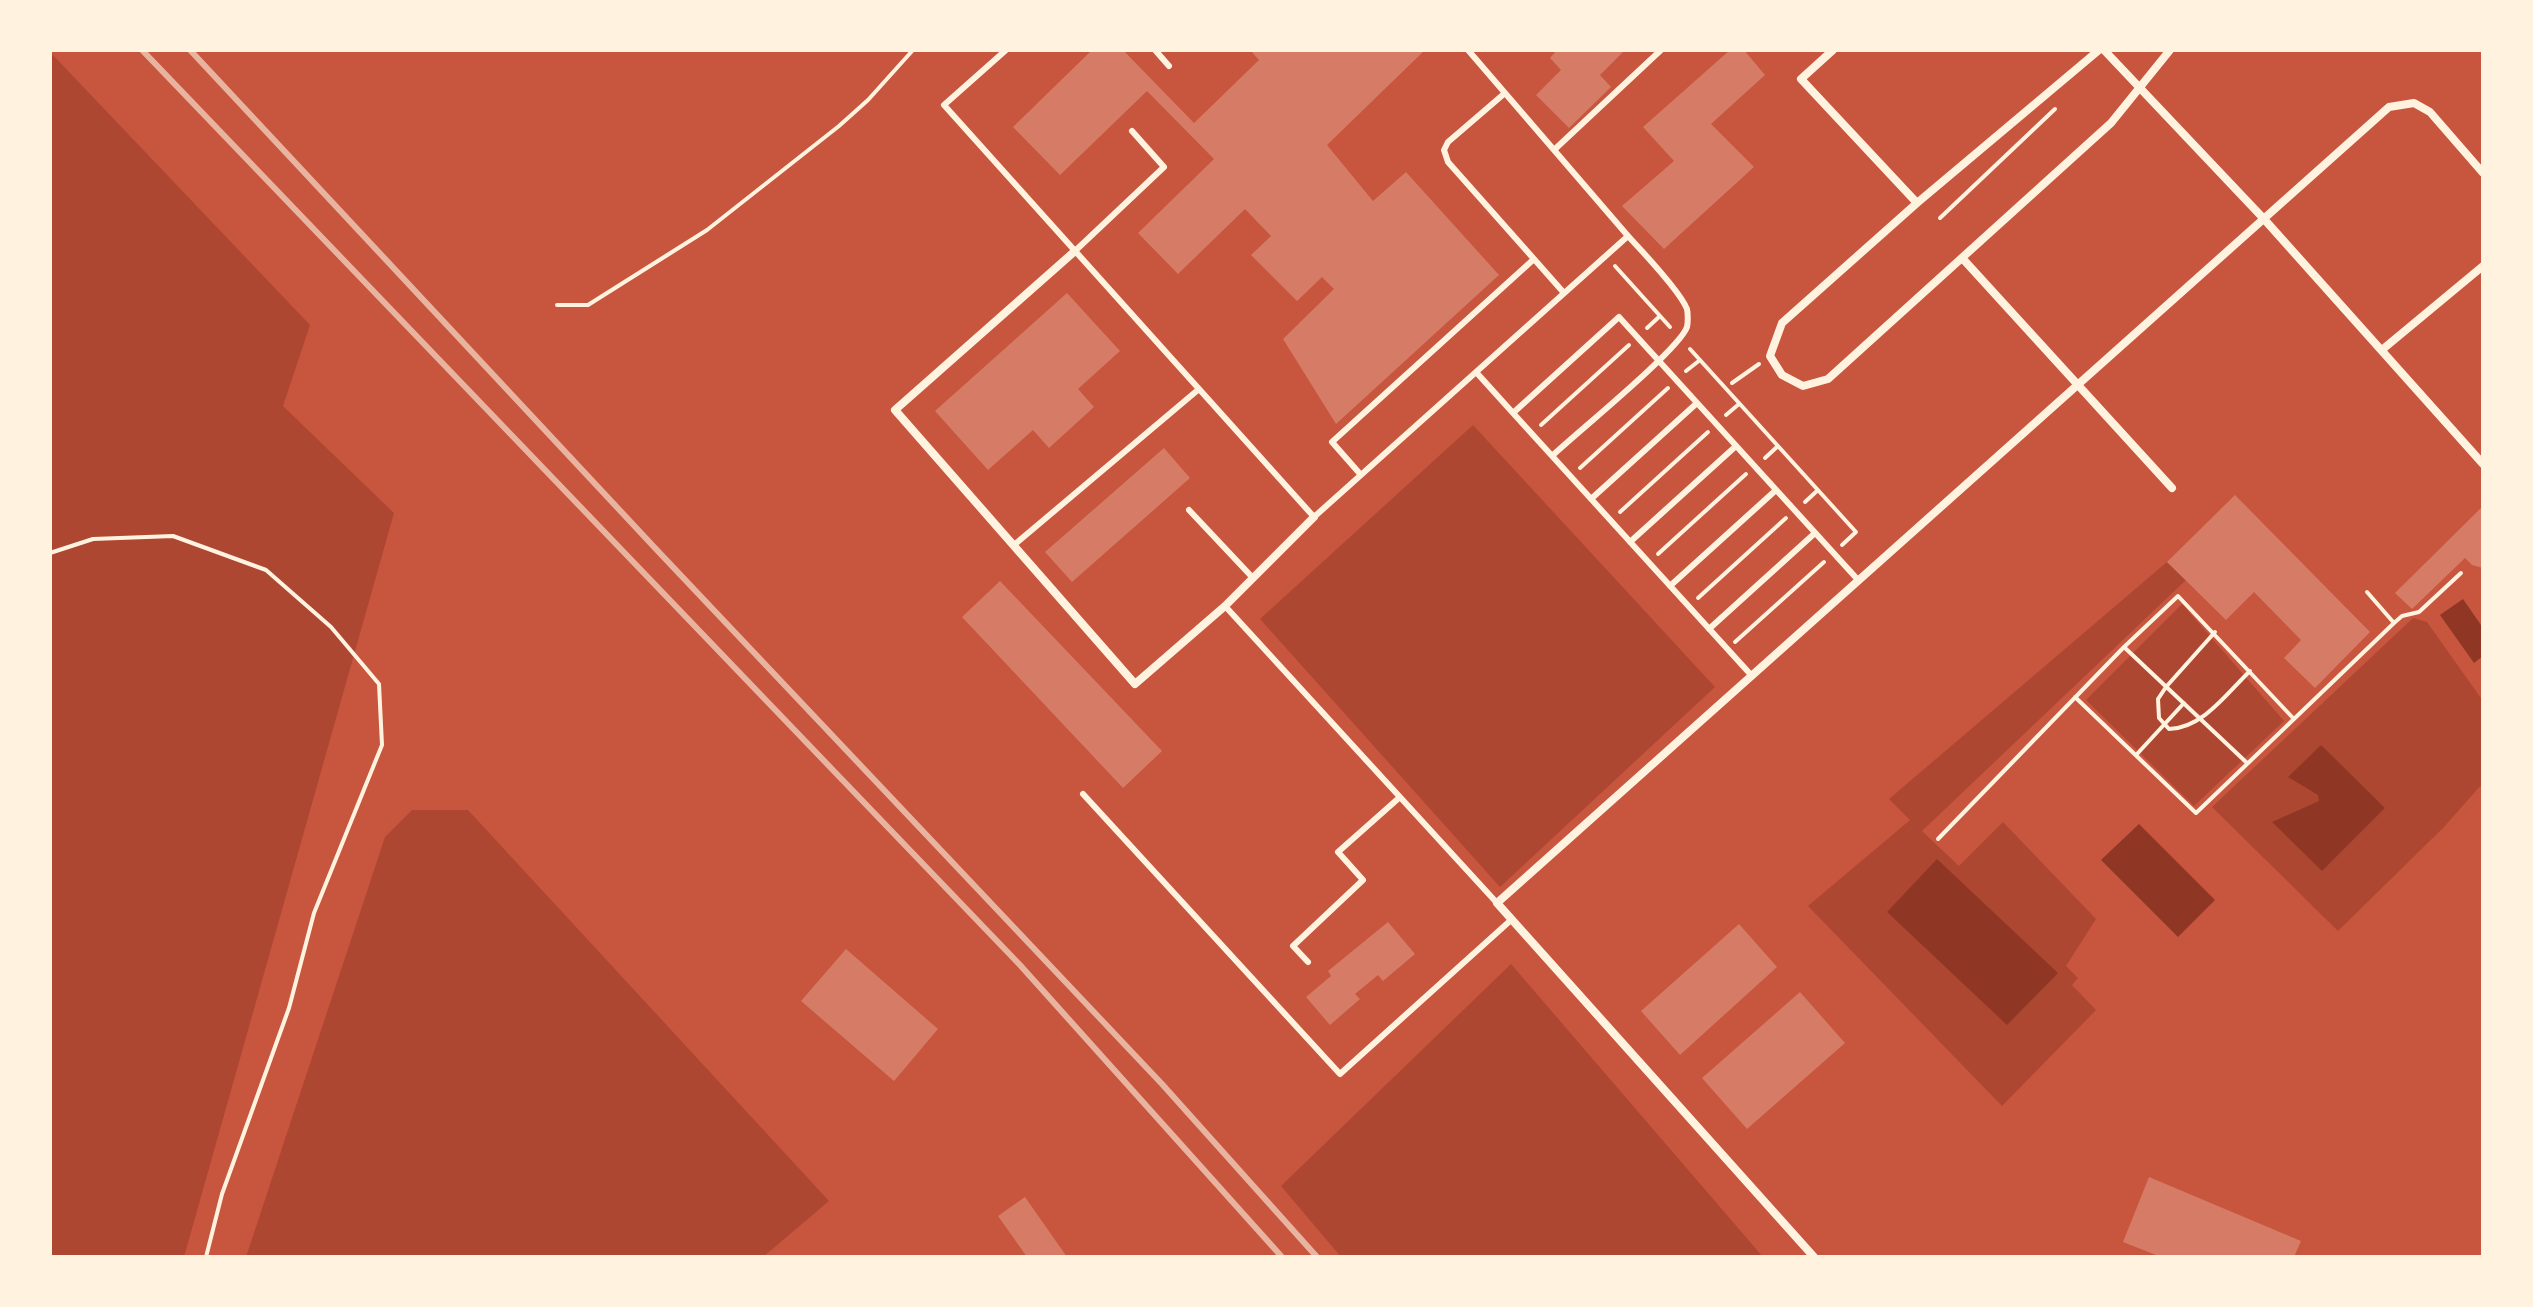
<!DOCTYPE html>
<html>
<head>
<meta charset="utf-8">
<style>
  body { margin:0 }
  #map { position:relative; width:2533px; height:1307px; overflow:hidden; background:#c8553d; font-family:"Varela Round",sans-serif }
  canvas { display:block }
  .frame { position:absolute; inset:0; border:52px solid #fff3e0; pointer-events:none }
</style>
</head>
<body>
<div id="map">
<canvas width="2533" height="1307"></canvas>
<div class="frame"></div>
</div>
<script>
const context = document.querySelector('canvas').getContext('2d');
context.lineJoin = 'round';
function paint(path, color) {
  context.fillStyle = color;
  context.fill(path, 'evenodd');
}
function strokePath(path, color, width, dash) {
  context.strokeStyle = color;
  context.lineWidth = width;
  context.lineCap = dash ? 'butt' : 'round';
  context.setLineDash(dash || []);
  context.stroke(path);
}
paint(new Path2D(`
  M 50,52 L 310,325 L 283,406 L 394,513 L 184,1257 L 50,1257 Z
  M 1473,425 L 1715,687 L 1500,887 L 1260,619 Z
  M 2167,562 L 2186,580 L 1922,831 L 1959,866 L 2003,822 L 2096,919 L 2066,966 L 2078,978 L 2072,985 L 2096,1010 L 2002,1106 L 1808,906 L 1910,820 L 1889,799 Z
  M 2182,604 L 2284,721 L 2194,806 L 2086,700 Z
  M 2413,618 L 2427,622 L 2483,701 L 2483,783 L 2443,828 L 2338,931 L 2212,807 Z
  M 412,810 L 468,810 L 829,1201 L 763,1257 L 246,1257 L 385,837 Z
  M 1511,964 L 1763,1257 L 1764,1257 L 1341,1257 L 1281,1186 Z`), '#ae4732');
paint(new Path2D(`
  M 2463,599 L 2483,628 L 2483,656 L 2474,663 L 2440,615 Z
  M 2321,745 L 2385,808 L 2322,871 L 2272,822 L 2319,801 L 2318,795 L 2288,777 Z
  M 2139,824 L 2215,900 L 2178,937 L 2101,860 Z
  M 1937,859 L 2058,973 L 2007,1025 L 1887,912 Z`), '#8f3625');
paint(new Path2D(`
  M 1092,50 L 1123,50 L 1194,123 L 1259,60 L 1250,50 L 1425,50 L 1327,145 L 1373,201 L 1406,172 L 1499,275 L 1336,424 L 1283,339 L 1334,289 L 1322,277 L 1297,301 L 1251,255 L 1271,236 L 1245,209 L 1178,274 L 1138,233 L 1214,159 L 1147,91 L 1060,175 L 1013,127 Z
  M 1557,50 L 1625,50 L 1600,75 L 1611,87 L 1569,128 L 1536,95 L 1561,70 L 1550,58 Z
  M 1730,50 L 1744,50 L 1765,75 L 1711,124 L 1754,167 L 1664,249 L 1622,206 L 1674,161 L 1643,127 Z
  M 1067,293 L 1120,351 L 1078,389 L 1094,407 L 1049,448 L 1033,430 L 988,470 L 935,411 Z
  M 1164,448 L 1190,478 L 1072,582 L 1045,552 Z
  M 2235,495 L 2370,632 L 2315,688 L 2284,658 L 2301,640 L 2254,592 L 2226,620 L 2167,562 Z
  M 2483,506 L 2483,568 L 2472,565 L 2465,558 L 2412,609 L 2395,593 Z
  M 1000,581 L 1162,751 L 1123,788 L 962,617 Z
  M 1388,922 L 1415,954 L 1383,981 L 1378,975 L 1355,994 L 1360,999 L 1330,1025 L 1306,997 L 1331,976 L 1328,971 Z
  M 1739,924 L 1777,967 L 1680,1055 L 1641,1011 Z
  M 846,949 L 938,1029 L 894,1081 L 801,1001 Z
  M 1800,992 L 1845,1043 L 1747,1129 L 1702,1078 Z
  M 2149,1177 L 2301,1241 L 2294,1257 L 2161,1257 L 2123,1242 Z
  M 1025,1197 L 1067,1257 L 1027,1257 L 998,1216 Z`), '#d67c66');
strokePath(new Path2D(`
  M 1940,218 L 2055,109
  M 1615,266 L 1670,327
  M 557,305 L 588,305 L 707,230 L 839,126 L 868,100 L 913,50
  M 1647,328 L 1660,316
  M 1690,349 L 1856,532 L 1842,545
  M 1686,371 L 1700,360
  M 1732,383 L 1759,364
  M 1726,415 L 1739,404
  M 1541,425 L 1629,345
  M 1765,458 L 1778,446
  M 1580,468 L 1668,388
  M 1805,502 L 1818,490
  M 1620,512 L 1708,432
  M 50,553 L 93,539 L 173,536 L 266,570 L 331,627 L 379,684 L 382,745 L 314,913 L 289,1008 L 222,1194 L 206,1257
  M 1658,554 L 1746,474
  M 2367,592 L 2394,623
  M 1698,598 L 1786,518
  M 2215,632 L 2166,687 L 2158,699 L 2159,718 L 2169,729 C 2203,728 2227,693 2250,671
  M 1735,642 L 1824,562
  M 2124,647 L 2246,762
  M 2075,697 L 2196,813 L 2394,623 L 2402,616 L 2419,612 L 2461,573
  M 2137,754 L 2184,703
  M 1938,839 L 2124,647 L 2178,596 L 2293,718`), '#fff3e0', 4);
strokePath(new Path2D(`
  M 1006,50 L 944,105 L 1314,517 L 1628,236 L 1468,50
  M 1155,50 L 1169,66
  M 1505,93 L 1448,142 L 1444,150 L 1448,162 L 1534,259
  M 1554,150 L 1661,50
  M 1075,251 L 1164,167 L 1132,131
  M 1476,372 L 1513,413
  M 1552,456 C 1575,434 1679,350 1687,327 C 1688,323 1688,313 1687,309 C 1680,291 1642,251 1628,236
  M 1361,475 L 1332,442 L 1534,259 L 1564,293
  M 1591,499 L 1697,403
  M 1189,510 L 1253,578
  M 1630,542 L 1736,446
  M 1014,545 L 1199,389
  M 1670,586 L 1776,490
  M 1225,606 L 1497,903
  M 1709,629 L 1815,533
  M 1752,676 L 1513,413 L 1619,317 L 1859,581
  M 1083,794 L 1340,1074 L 1511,920
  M 1308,962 L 1293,946 L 1363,880 L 1338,852 L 1400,797`), '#fff3e0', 6);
strokePath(new Path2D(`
  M 1833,50 L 1801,79 L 1917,203
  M 2099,50 L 1917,203 L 1782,323 L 1770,356 L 1782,375 L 1803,386 L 1828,379 L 2111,123 L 2170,50
  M 2104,50 L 2264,219 L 2483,464
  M 1075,251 L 895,410 L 1135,684 L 1225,606 L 1314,517
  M 1963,259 L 2172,488
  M 2383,349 L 2483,266
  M 1814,1257 L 1497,903 L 2389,107 L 2414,103 L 2430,112 L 2483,173`), '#fff3e0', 8);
strokePath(new Path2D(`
  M 142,50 L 1020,965 L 1282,1257
  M 190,50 L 655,548 L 1162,1084 L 1317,1257`), '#e9b49f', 6);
</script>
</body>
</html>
